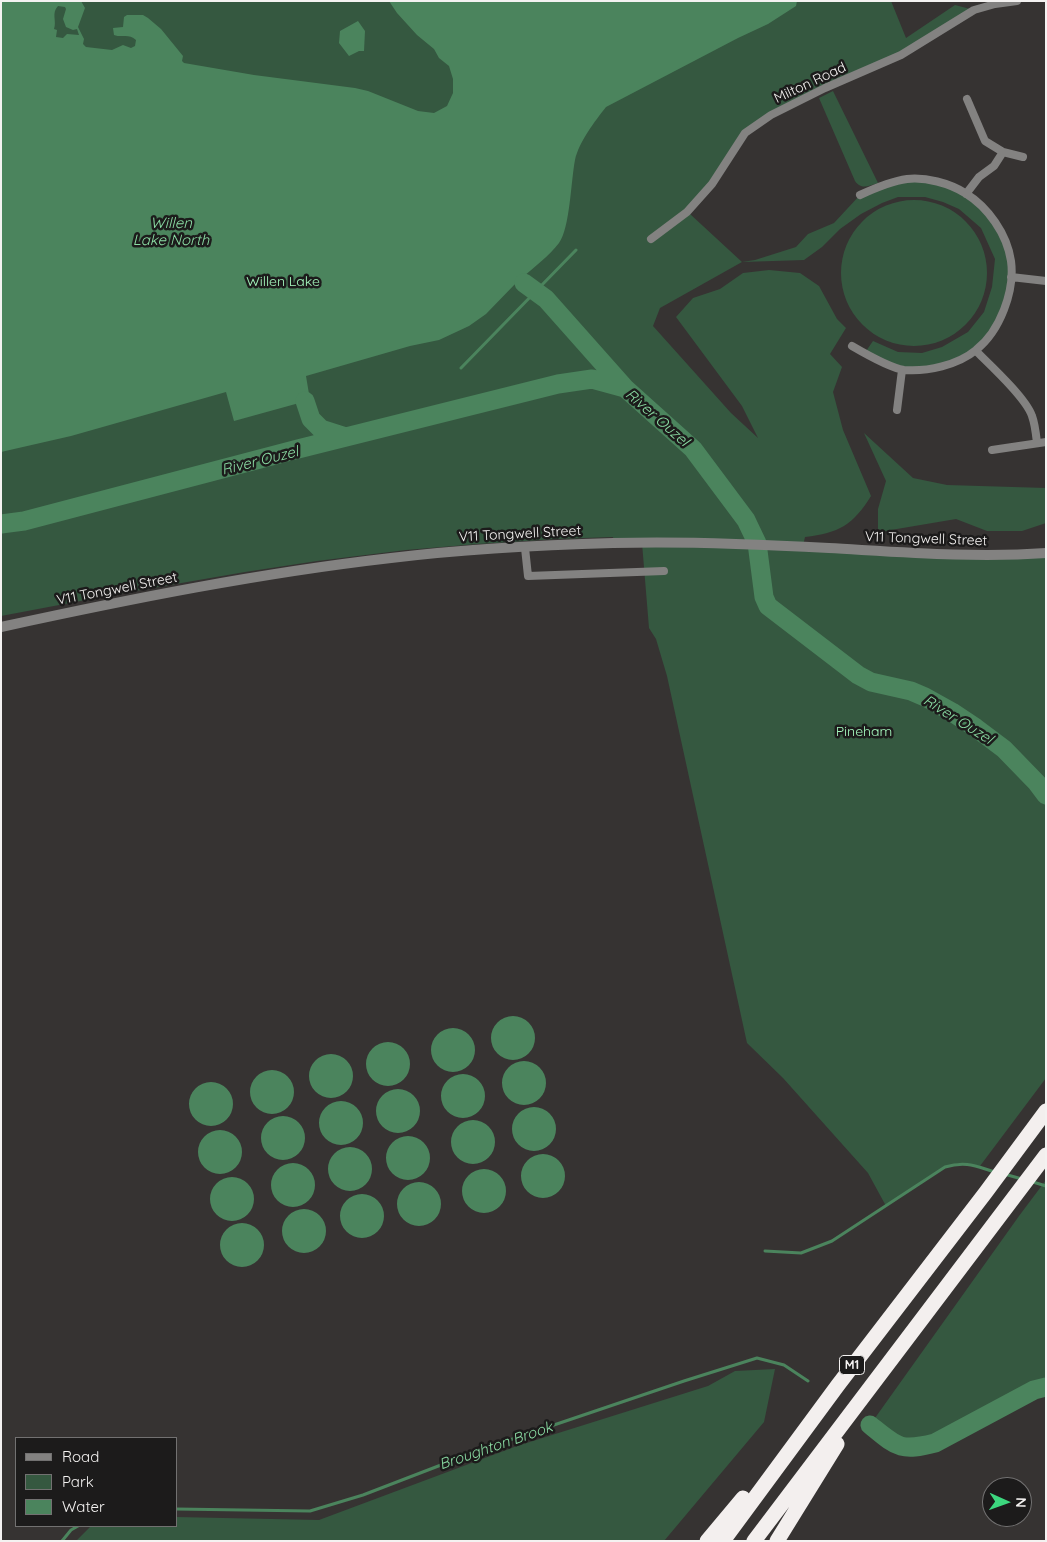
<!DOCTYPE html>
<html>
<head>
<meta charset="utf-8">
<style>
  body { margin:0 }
  #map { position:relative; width:1047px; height:1542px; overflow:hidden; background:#363332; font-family:Quicksand,sans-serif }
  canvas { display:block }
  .frame { position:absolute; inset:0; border:2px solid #f4f2f1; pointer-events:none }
  .legend { position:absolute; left:15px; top:1437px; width:162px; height:90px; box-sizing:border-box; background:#1c1b1b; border:1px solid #727171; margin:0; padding:6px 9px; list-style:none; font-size:15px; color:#f4f2f1 }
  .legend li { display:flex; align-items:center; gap:10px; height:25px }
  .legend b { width:25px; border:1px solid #727171 }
  .north { position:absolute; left:982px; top:1477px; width:50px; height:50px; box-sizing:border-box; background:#1c1b1b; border:1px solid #727171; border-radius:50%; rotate:92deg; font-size:14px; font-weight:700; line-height:20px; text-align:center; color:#f4f2f1 }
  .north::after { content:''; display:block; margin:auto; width:18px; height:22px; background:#3cd77e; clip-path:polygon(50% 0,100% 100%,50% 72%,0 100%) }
</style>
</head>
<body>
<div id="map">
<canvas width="1047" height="1542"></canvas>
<div class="frame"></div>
<ul class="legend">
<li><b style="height:6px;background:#838281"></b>Road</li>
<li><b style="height:14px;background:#355840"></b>Park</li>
<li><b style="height:14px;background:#4b845d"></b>Water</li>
</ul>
<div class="north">N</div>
</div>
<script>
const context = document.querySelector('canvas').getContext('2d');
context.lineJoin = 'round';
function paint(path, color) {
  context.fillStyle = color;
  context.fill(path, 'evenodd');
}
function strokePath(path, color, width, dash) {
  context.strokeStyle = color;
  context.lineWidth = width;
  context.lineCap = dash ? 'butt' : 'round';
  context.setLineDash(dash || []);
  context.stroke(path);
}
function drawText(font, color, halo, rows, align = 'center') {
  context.font = font + ' Quicksand,sans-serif';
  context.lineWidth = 5;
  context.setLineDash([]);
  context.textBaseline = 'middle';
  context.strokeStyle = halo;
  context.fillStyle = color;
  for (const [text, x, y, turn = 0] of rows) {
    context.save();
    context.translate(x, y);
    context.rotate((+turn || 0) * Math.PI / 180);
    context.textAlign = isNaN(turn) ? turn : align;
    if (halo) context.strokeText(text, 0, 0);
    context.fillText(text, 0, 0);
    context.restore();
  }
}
paint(new Path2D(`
  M 1,1 L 891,1 L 906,38 L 955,5 L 974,10 L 901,55 L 825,88 L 745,133 L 690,214 L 742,262 L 755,260 L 796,247 L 808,234 L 834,223 L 860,195 L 906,179 L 954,187 L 990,216 L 1011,260 L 1006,303 L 982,345 L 943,365 L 902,370 L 864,354 L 873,341 L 898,352 L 922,353 L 942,347 L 968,332 L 984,312 L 992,287 L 995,259 L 981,228 L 959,209 L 943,202 L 925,197 L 898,197 L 882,203 L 861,214 L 840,229 L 822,247 L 804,260 L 742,262 L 660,308 L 653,326 L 731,413 L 758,438 L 742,406 L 676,317 L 693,298 L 720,289 L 743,273 L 769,270 L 800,273 L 819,286 L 837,319 L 846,328 L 830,354 L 842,367 L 833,392 L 843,430 L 871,496 C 853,525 839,533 805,537 L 803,546 L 1046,553 L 1046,1078 L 980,1166 L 959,1163 L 945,1167 L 886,1206 L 868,1173 L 783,1078 L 747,1043 L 667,676 L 656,639 L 649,628 L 642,543 L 614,543 L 613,537 L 555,539 L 478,544 L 406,550 L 317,561 L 245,572 L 112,595 L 1,616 Z
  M 833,91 L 878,183 C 869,186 861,190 855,181 L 819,98 Z
  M841 273a73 73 0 1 1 146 0a73 73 0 1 1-146 0Z
  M 864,433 L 913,478 L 947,485 L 1046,488 L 1046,523 L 1022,531 L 987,531 L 956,519 L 885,531 L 878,529 L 878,509 L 886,481 Z
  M 1046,1180 L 1046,1387 L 1034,1390 L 935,1443 C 900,1452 897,1447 870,1425 L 1019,1216 Z
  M 775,1369 L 764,1422 L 664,1541 L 76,1541 L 91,1526 L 176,1526 L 176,1517 L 319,1520 L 517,1446 L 708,1386 L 735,1371 Z`), '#355840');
paint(new Path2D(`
  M 1,1 L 81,1 L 85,8 L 78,27 L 84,39 L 83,44 L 86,47 L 112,50 L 123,45 L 131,48 L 135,46 L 136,40 C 129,33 122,38 114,35 L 113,28 L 123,27 L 124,17 L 127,15 L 143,15 L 148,18 L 161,29 L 183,56 L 182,61 L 184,63 L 254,75 L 355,88 L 368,91 L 418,111 L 434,113 L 447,106 L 453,93 L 453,79 L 449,66 L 439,58 L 434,49 L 417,35 L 397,13 L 389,1 L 797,1 L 796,6 L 768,24 L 738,38 L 606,107 C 595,121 579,142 575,160 C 571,180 570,228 559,243 C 549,256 534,267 522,278 L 525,281 L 524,283 L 516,283 L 486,314 L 469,326 L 439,340 L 410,346 L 306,376 L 310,400 L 234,421 L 226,392 L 71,436 L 1,452 ZM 58,6 L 65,7 L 66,9 L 63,19 L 66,27 L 73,30 L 77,29 L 79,35 L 67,34 L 63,38 L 56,37 L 57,30 L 54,29 C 57,21 51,13 58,6 Z
  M 358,21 L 365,31 L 364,51 L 359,51 L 349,56 L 339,43 L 340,31 Z
  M491 1038a22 22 0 1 1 44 0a22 22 0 1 1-44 0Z
  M431 1050a22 22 0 1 1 44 0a22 22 0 1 1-44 0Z
  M366 1064a22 22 0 1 1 44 0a22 22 0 1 1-44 0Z
  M309 1076a22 22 0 1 1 44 0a22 22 0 1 1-44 0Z
  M502 1083a22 22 0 1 1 44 0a22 22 0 1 1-44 0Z
  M250 1092a22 22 0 1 1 44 0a22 22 0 1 1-44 0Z
  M441 1096a22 22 0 1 1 44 0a22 22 0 1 1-44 0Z
  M189 1104a22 22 0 1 1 44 0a22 22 0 1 1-44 0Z
  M376 1111a22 22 0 1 1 44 0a22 22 0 1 1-44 0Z
  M319 1123a22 22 0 1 1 44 0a22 22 0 1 1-44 0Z
  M512 1129a22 22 0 1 1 44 0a22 22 0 1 1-44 0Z
  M261 1138a22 22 0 1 1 44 0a22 22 0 1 1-44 0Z
  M451 1142a22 22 0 1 1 44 0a22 22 0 1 1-44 0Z
  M198 1152a22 22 0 1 1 44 0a22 22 0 1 1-44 0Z
  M386 1158a22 22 0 1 1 44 0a22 22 0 1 1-44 0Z
  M328 1169a22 22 0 1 1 44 0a22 22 0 1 1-44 0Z
  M521 1176a22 22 0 1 1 44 0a22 22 0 1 1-44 0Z
  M271 1185a22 22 0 1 1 44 0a22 22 0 1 1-44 0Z
  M462 1191a22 22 0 1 1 44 0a22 22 0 1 1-44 0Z
  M210 1199a22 22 0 1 1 44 0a22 22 0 1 1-44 0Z
  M397 1204a22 22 0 1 1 44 0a22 22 0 1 1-44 0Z
  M340 1216a22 22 0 1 1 44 0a22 22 0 1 1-44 0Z
  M282 1231a22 22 0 1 1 44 0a22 22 0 1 1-44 0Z
  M220 1245a22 22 0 1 1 44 0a22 22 0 1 1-44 0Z`), '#4b845d');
strokePath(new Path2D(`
  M 461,368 L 576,250
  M 1004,1174 L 1022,1179
  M 1033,1182 L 1046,1186
  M 765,1251 L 801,1253 L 832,1241 L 945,1167 C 966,1161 975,1166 995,1172
  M 176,1509 L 310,1511 L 363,1495 L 480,1450 L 684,1381 L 757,1358 L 784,1365 L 808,1381
  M 62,1541 L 71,1530 L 78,1526`), '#4b845d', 3);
strokePath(new Path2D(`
  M 524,283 L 546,299 L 625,388
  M 305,401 L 311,419 L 321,429 L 346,437
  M 1,524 L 24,521 L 298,449 L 558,384 L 592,379 L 625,388 L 693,449 L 746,520 L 757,543 L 764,597 L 768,606 L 858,675 L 871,682 L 911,691 L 925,697 L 952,712 L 976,728 L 1004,749 L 1037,783 L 1046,795
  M 870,1425 C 897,1447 900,1452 935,1443 L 1034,1390 L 1046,1387`), '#4b845d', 19);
strokePath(new Path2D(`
  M 967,99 L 985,141 L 1003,152 L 1023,157
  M 966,194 L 979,177 L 994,166 L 1003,152
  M 651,239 L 687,212 L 712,184 L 745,133 L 771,115 L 825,88 L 901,55 L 974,10 L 995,4 L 1017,1
  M 1011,277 L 1046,281
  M 852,346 C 864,353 891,368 904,370 C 927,372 958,365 976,350 C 1000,331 1015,291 1011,261 C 1007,234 988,207 965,193 C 949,183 926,177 907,179 C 892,181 873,189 860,195
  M 976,351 C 990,365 1026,398 1032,416 C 1035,424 1036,434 1037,443
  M 897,410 L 902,370
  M 992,450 L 1046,442
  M 525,548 L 528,576 L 664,571`), '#838281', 8);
strokePath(new Path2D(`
  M 1,627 C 130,599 260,573 391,558 C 465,549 539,545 613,543 C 685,541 757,544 829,548 C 901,552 974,558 1046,553`), '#838281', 10);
strokePath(new Path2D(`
  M 707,1541 L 743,1498
  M 723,1541 L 838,1385 L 986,1192 L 1046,1111
  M 754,1541 L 1046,1155
  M 777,1541 L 837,1444`), '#f3efee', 15);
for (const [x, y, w] of [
  [852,1365,25]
]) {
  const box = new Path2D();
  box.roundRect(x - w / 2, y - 9.5, w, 19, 4);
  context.fillStyle = '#1c1b1b';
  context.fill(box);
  strokePath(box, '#f4f2f1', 1);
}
drawText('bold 12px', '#f4f2f1', null, [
  ["M1",852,1365]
]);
drawText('14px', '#f4f2f1', '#1c1b1b', [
  ["Milton Road",810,83,-25],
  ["V11 Tongwell Street",520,534,-3],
  ["V11 Tongwell Street",926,539,2],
  ["V11 Tongwell Street",117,589,-11]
]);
drawText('14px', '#a6fabf', '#1c1b1b', [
  ["Willen Lake",283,282],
  ["Pineham",864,732]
]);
drawText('italic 15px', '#8bdda4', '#1c1b1b', [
  ["Willen",171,223],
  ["Lake North",171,240],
  ["River Ouzel",657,418,41],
  ["River Ouzel",260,461,-14],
  ["River Ouzel",958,720,32],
  ["Broughton Brook",496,1446,-19]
]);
</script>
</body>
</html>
